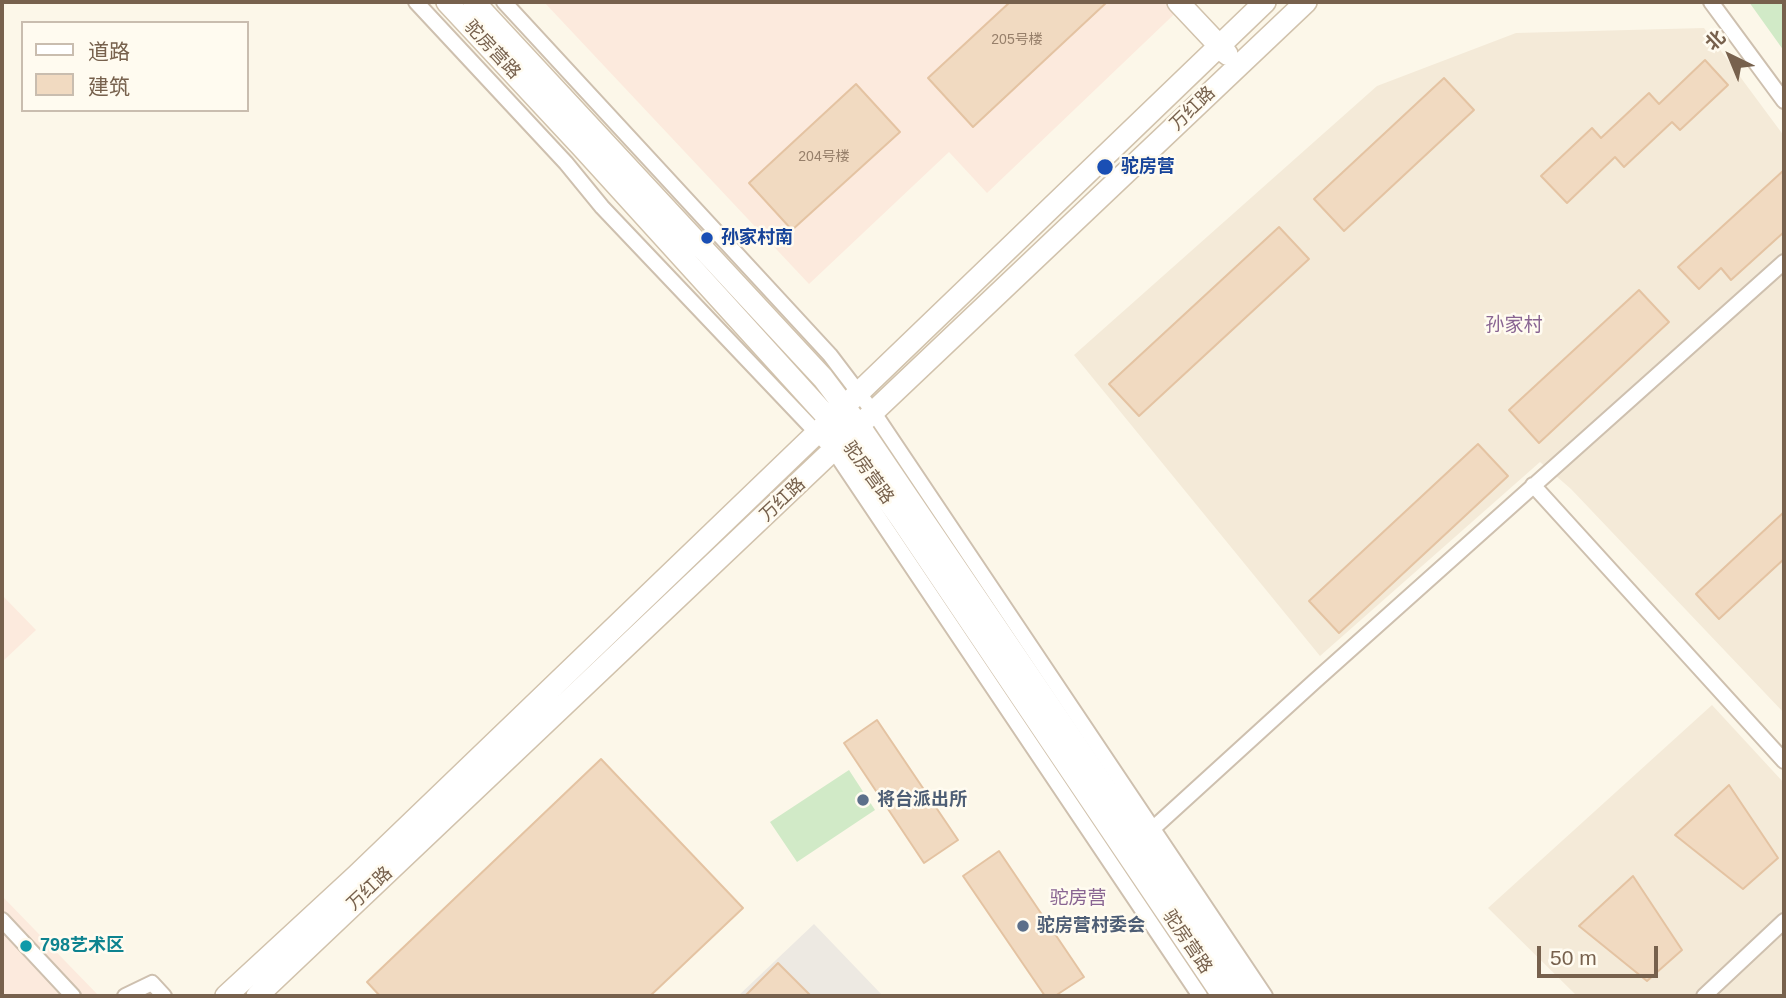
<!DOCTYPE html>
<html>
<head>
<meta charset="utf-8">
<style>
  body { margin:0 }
  #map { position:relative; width:1786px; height:998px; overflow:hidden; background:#fcf7e9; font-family:Helvetica,"Noto Sans SC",sans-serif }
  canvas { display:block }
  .frame { position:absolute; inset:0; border:4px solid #77614d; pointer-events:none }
  .legend { position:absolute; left:21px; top:21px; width:228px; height:91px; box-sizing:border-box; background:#fffbf0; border:2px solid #c9bdaf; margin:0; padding:9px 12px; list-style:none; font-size:21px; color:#77614d }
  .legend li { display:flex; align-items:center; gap:14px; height:35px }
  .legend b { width:35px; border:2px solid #c9bdaf }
  .north { position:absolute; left:1695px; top:21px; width:70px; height:70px; -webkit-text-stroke:5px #fffbf0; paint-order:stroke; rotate:317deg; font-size:19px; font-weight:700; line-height:28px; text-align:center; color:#77614d }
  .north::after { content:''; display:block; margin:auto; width:24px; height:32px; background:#77614d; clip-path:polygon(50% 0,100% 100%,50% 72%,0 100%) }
  .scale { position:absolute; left:1537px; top:946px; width:121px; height:32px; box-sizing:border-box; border:4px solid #77614d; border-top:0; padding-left:9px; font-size:21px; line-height:24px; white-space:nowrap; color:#77614d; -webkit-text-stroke:5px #fffbf0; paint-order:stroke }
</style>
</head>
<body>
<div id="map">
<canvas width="1786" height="998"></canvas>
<div class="frame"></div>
<ul class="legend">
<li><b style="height:9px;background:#fff"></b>道路</li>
<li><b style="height:19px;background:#f1dac1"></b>建筑</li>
</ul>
<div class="north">北</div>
<div class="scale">50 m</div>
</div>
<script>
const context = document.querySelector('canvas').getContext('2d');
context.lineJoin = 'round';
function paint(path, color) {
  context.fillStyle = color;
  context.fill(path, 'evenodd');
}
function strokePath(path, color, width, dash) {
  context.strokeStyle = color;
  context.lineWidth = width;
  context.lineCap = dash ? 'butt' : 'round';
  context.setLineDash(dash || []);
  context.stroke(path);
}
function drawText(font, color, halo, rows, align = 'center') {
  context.font = font + ' Helvetica,"Noto Sans SC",sans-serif';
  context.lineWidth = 5;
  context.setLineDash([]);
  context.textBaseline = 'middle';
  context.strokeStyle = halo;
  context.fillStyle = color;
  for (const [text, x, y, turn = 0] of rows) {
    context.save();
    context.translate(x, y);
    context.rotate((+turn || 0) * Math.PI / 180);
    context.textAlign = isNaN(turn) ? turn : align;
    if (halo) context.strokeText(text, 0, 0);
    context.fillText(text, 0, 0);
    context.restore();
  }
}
paint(new Path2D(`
  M 1704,28 L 1784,136 L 1784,713 L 1571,489 L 1540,462 L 1320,656 L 1074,355 L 1377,86 L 1516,33 Z
  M 1712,705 L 1784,783 L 1784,996 L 1577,996 L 1488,908 Z`), '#f4ead8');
paint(new Path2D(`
  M 544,2 L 1187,2 L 987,193 L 949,152 L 809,284 Z
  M 2,595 L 36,630 L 2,662 Z
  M 2,896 L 99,996 L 2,996 Z`), '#fceadd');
paint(new Path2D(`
  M 814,924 L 883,996 L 738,996 Z`), '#ede9e2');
paint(new Path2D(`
  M 1749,2 L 1784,2 L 1784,51 Z
  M 849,770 L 875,810 L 797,862 L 770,822 Z`), '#d1eac7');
const building = new Path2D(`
  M 1010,2 L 1107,2 L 973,127 L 928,78 Z
  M 1705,60 L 1728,85 L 1680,130 L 1672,122 L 1624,167 L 1615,157 L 1567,203 L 1541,176 L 1592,128 L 1601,138 L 1649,93 L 1659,104 Z
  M 1444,78 L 1474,110 L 1344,231 L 1314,199 Z
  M 856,84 L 900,132 L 792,230 L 749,183 Z
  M 1784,170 L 1784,232 L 1731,280 L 1721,268 L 1699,289 L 1678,267 Z
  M 1279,227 L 1309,259 L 1139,416 L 1109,384 Z
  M 1639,290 L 1669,322 L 1539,443 L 1509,410 Z
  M 1478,444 L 1508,476 L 1339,633 L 1309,601 Z
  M 1784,512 L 1784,559 L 1719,619 L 1696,594 Z
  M 877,720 L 958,840 L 924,863 L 844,743 Z
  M 601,759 L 743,908 L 650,996 L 380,996 L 367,982 Z
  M 1729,785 L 1778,858 L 1743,889 L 1675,835 Z
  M 999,851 L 1084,977 L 1055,996 L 1045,996 L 963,876 Z
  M 1633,876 L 1682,950 L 1647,981 L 1579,926 Z
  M 778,963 L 811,996 L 745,996 Z`);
paint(building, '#f1dac1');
strokePath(building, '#e4c3a2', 2);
const street = new Path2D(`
  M 416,2 L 566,163 L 602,207 L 834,451 L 1200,996
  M 504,2 L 830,355 L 874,413 L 1265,996
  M 1711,2 L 1784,101
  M 1533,485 L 1784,761
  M 1147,834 L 1315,681 L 1784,262
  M 2,920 L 73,996
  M 125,996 L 152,983 L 164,996
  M 1704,996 L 1784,921`);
const secondary = new Path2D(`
  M 447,2 L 583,148 L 830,420 L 901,519 L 1223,996
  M 474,2 L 823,378 L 860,427 L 1247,996
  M 1178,2 L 1227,54
  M 226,996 L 356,876 L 1265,2
  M 257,996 L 1306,2`);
strokePath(street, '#cec0af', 18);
strokePath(secondary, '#d1c2ac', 24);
strokePath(street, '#fff', 14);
strokePath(secondary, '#fff', 21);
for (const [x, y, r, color] of [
  [1105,167,9,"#1a4fb4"],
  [707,238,7,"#1a4fb4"],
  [863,800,7,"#5c6f8a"],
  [1023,926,7,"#5c6f8a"],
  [26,946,7,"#0f9aa8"]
]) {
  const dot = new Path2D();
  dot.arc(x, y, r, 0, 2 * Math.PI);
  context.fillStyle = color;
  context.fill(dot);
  strokePath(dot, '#fffbf0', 2.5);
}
drawText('14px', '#967f6a', null, [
  ["205号楼",1017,40],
  ["204号楼",824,157]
]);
drawText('18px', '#77614d', '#fffbf0', [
  ["驼房营路",492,50,47],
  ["万红路",1193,109,-44],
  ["驼房营路",868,473,54],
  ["万红路",783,500,-43],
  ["万红路",370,889,-43],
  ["驼房营路",1187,942,56]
]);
drawText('bold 18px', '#164399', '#fffbf0', [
  ["驼房营",1121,167],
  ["孙家村南",721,238]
], 'left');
drawText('bold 18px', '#4e5e75', '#fffbf0', [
  ["将台派出所",877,800],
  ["驼房营村委会",1037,926]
], 'left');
drawText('bold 18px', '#0d838f', '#fffbf0', [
  ["798艺术区",40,946]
], 'left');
drawText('19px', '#896592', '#fffbf0', [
  ["孙家村",1514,326],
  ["驼房营",1078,899]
]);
</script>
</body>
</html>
